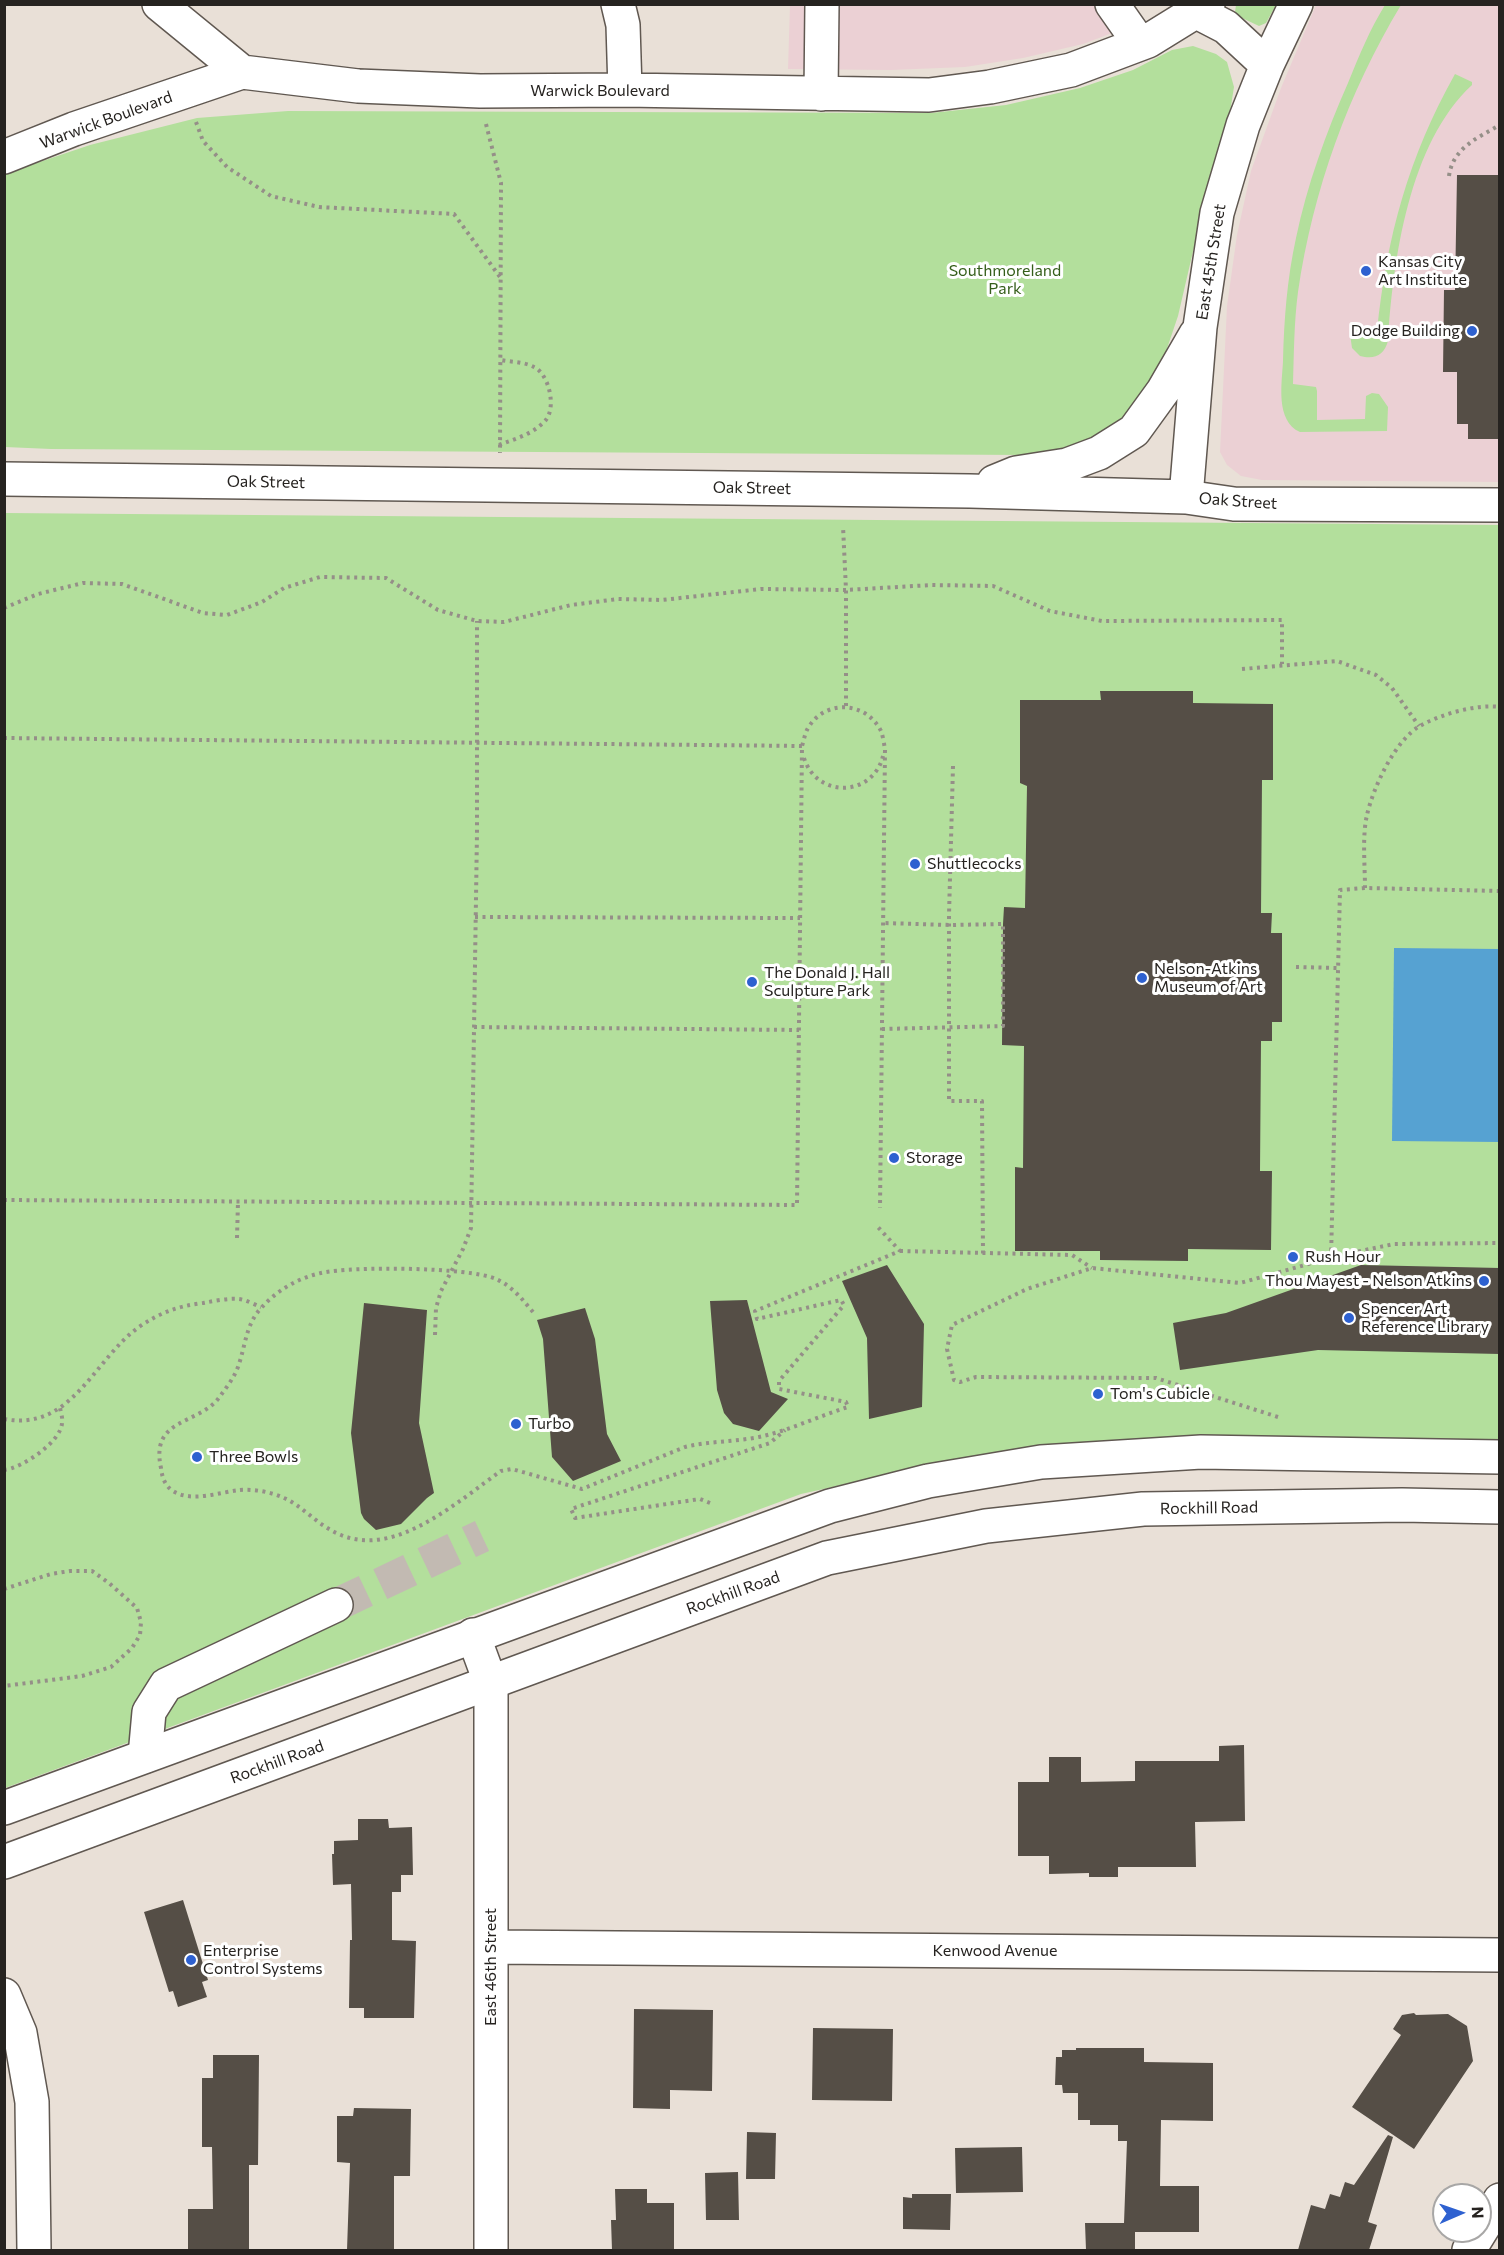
<!DOCTYPE html>
<html>
<head>
<meta charset="utf-8">
<style>
  body { margin:0 }
  #map { position:relative; width:1504px; height:2255px; overflow:hidden; background:#e9e0d7; font-family:Commissioner,sans-serif }
  canvas { display:block }
  .frame { position:absolute; inset:0; border:6px solid #262320; pointer-events:none }
  .north { position:absolute; left:1432px; top:2183px; width:60px; height:60px; box-sizing:border-box; background:#fff; border:2px solid #a8a7a6; border-radius:50%; rotate:88deg; font-size:16px; font-weight:700; line-height:24px; text-align:center; color:#262320 }
  .north::after { content:''; display:block; margin:auto; width:21px; height:27px; background:#2e61d0; clip-path:polygon(50% 0,100% 100%,50% 72%,0 100%) }
</style>
</head>
<body>
<div id="map">
<canvas width="1504" height="2255"></canvas>
<div class="frame"></div>
<div class="north">N</div>
</div>
<script>
const context = document.querySelector('canvas').getContext('2d');
context.lineJoin = 'round';
function paint(path, color) {
  context.fillStyle = color;
  context.fill(path, 'evenodd');
}
function strokePath(path, color, width, dash) {
  context.strokeStyle = color;
  context.lineWidth = width;
  context.lineCap = dash ? 'butt' : 'round';
  context.setLineDash(dash || []);
  context.stroke(path);
}
function drawText(font, color, halo, rows, align = 'center') {
  context.font = font + ' Commissioner,sans-serif';
  context.lineWidth = 6;
  context.setLineDash([]);
  context.textBaseline = 'middle';
  context.strokeStyle = halo;
  context.fillStyle = color;
  for (const [text, x, y, turn = 0] of rows) {
    context.save();
    context.translate(x, y);
    context.rotate((+turn || 0) * Math.PI / 180);
    context.textAlign = isNaN(turn) ? turn : align;
    if (halo) context.strokeText(text, 0, 0);
    context.fillText(text, 0, 0);
    context.restore();
  }
}
paint(new Path2D(`
  M 790,5 L 1127,5 L 1136,24 L 1083,44 L 1023,58 L 965,67 L 891,70 L 788,69 Z
  M 1316,5 L 1499,5 L 1499,482 L 1262,480 L 1241,476 L 1227,465 L 1220,452 L 1227,306 L 1237,235 L 1251,171 L 1281,88 Z`), '#ebd0d4');
paint(new Path2D(`
  M 1236,5 L 1236,4 L 1276,5 L 1266,23 L 1259,26 L 1240,17 L 1235,12 Z
  M 1385,5 L 1401,5 C 1348,93 1313,190 1298,292 C 1294,322 1294,353 1293,384 L 1316,387 L 1317,391 L 1317,420 L 1365,419 L 1366,396 L 1372,393 L 1379,394 L 1388,407 L 1387,431 L 1300,432 C 1275,421 1282,383 1283,361 C 1284,320 1287,279 1296,238 C 1307,185 1326,133 1348,83 C 1359,56 1370,29 1385,5 Z
  M 1193,46 L 1216,54 L 1227,62 L 1234,87 L 1230,112 L 1201,217 L 1178,316 L 1156,381 L 1137,412 L 1095,444 L 1024,455 L 51,449 L 5,447 L 4,174 L 90,145 L 197,118 L 288,111 L 931,113 L 1006,105 L 1080,88 L 1133,70 L 1172,50 Z
  M 1455,74 L 1472,82 L 1472,85 C 1409,143 1393,260 1388,341 C 1384,355 1375,360 1360,356 L 1352,348 L 1350,334 L 1357,330 L 1377,331 C 1387,236 1408,158 1455,74 Z
  M 5,513 L 1499,525 L 1499,1440 L 1197,1439 L 1079,1444 L 954,1460 L 801,1494 L 5,1788 Z`), '#b3df9c');
paint(new Path2D(`
  M 1394,948 L 1499,949 L 1499,1142 L 1392,1141 Z`), '#56a2d2');
paint(new Path2D(`
  M 1457,175 L 1500,175 L 1500,439 L 1468,439 L 1468,424 L 1457,424 L 1457,372 L 1443,372 L 1444,290 L 1455,290 Z
  M 1100,691 L 1193,691 L 1193,703 L 1273,704 L 1273,780 L 1262,780 L 1261,913 L 1272,913 L 1271,933 L 1282,933 L 1282,1022 L 1272,1022 L 1272,1041 L 1261,1041 L 1260,1171 L 1272,1171 L 1271,1250 L 1188,1249 L 1188,1261 L 1100,1260 L 1100,1251 L 1015,1251 L 1015,1167 L 1023,1168 L 1024,1046 L 1002,1045 L 1003,924 L 1004,907 L 1025,908 L 1027,786 L 1020,783 L 1020,700 L 1101,700 Z
  M 887,1265 L 924,1324 L 922,1407 L 869,1419 L 867,1338 L 842,1281 Z
  M 1361,1265 L 1500,1268 L 1500,1354 L 1318,1350 L 1180,1370 L 1173,1323 L 1226,1313 Z
  M 747,1300 L 771,1392 L 788,1399 L 759,1431 L 733,1424 L 724,1413 L 717,1390 L 710,1301 Z
  M 364,1303 L 427,1310 L 419,1423 L 434,1493 L 427,1498 L 401,1524 L 376,1530 L 364,1519 L 361,1513 L 351,1433 Z
  M 585,1308 L 595,1339 L 607,1434 L 621,1461 L 573,1481 L 552,1457 L 543,1339 L 537,1320 Z
  M 1244,1745 L 1245,1821 L 1195,1822 L 1196,1867 L 1118,1867 L 1118,1877 L 1089,1877 L 1089,1873 L 1049,1874 L 1049,1856 L 1018,1856 L 1018,1782 L 1049,1782 L 1049,1757 L 1081,1757 L 1081,1782 L 1135,1781 L 1135,1761 L 1219,1761 L 1219,1746 Z
  M 358,1819 L 388,1819 L 389,1828 L 412,1827 L 413,1875 L 401,1875 L 401,1892 L 392,1892 L 392,1940 L 416,1941 L 414,2018 L 364,2018 L 364,2008 L 349,2008 L 350,1940 L 352,1940 L 351,1884 L 333,1885 L 332,1854 L 334,1854 L 334,1841 L 358,1840 Z
  M 183,1900 L 208,1980 L 202,1982 L 207,1997 L 178,2007 L 173,1991 L 169,1992 L 144,1912 Z
  M 634,2009 L 713,2010 L 712,2091 L 670,2090 L 670,2109 L 633,2108 Z
  M 1414,2013 L 1416,2015 L 1448,2014 L 1467,2026 L 1473,2061 L 1414,2149 L 1352,2107 L 1401,2035 L 1393,2029 L 1402,2015 Z
  M 813,2028 L 893,2029 L 892,2101 L 812,2100 Z
  M 1076,2048 L 1144,2048 L 1144,2062 L 1213,2063 L 1213,2121 L 1161,2120 L 1160,2186 L 1199,2186 L 1199,2232 L 1135,2232 L 1135,2250 L 1086,2250 L 1085,2223 L 1124,2223 L 1127,2141 L 1118,2141 L 1118,2125 L 1090,2125 L 1090,2120 L 1078,2120 L 1078,2093 L 1063,2093 L 1062,2085 L 1055,2085 L 1056,2057 L 1062,2057 L 1062,2050 L 1076,2050 Z
  M 213,2055 L 259,2055 L 258,2165 L 249,2165 L 249,2250 L 188,2250 L 188,2209 L 213,2209 L 212,2147 L 202,2147 L 202,2078 L 213,2078 Z
  M 354,2108 L 411,2109 L 410,2176 L 394,2176 L 394,2250 L 347,2250 L 350,2163 L 337,2162 L 337,2116 L 353,2116 Z
  M 747,2132 L 776,2133 L 775,2179 L 746,2179 Z
  M 1388,2135 L 1393,2137 L 1368,2222 L 1377,2225 L 1369,2250 L 1298,2250 L 1311,2205 L 1325,2209 L 1330,2194 L 1340,2197 L 1345,2182 L 1354,2185 Z
  M 1022,2147 L 1023,2192 L 956,2193 L 955,2148 Z
  M 738,2172 L 739,2220 L 706,2220 L 705,2173 Z
  M 615,2189 L 647,2189 L 647,2203 L 674,2203 L 674,2250 L 612,2250 L 611,2220 L 616,2220 Z
  M 912,2194 L 951,2194 L 950,2230 L 903,2229 L 903,2197 L 912,2198 Z`), '#554e46');
strokePath(new Path2D(`
  M 336,1605 L 482,1536`), '#c2bab2', 33, [33, 16]);
const minor = new Path2D(`
  M 159,4 L 242,72
  M 618,4 L 623,25 L 625,90
  M 1112,4 L 1140,44
  M 1197,12 L 1226,27 L 1267,65
  M 821,94 L 822,4
  M 4,157 L 74,129 L 242,72 L 358,86 L 480,91 L 625,90 L 929,95 L 990,87 L 1071,70 L 1148,41 L 1208,4
  M 4,479 L 970,491 L 1186,497 L 1234,504 L 1500,505
  M 994,482 L 1016,473 L 1067,465 L 1099,453 L 1134,431 L 1163,391 L 1196,334
  M 1186,497 L 1200,327 L 1217,213 L 1243,125 L 1267,65 L 1296,4
  M 473,1635 L 491,1684 L 491,2250
  M 145,1756 L 149,1712 L 166,1685 L 336,1605
  M 491,1947 L 1500,1955
  M 4,1995 L 20,2033 L 32,2102 L 34,2250
  M 1469,2250 L 1500,2200`);
const major = new Path2D(`
  M 4,1808 L 830,1506 L 928,1481 L 1041,1462 L 1201,1452 L 1500,1457
  M 4,1862 L 827,1558 L 986,1526 L 1143,1509 L 1402,1505 L 1500,1507`);
strokePath(minor, '#605851', 36);
strokePath(major, '#605851', 36);
strokePath(new Path2D(`
  M 196,122 L 203,141 L 227,167 L 271,196 L 319,207 L 454,214 L 500,277
  M 486,124 L 501,183 L 500,453
  M 1449,176 C 1453,148 1477,138 1500,125
  M 499,445 C 515,439 533,434 545,421 C 557,408 549,374 534,367 C 525,362 511,362 501,360
  M 4,608 L 38,594 L 83,583 L 122,584 L 203,613 L 227,615 L 262,602 L 284,588 L 320,577 L 386,578 L 438,610 L 477,621 L 504,622 L 571,605 L 618,599 L 662,600 L 761,589 L 846,590 L 843,526
  M 1242,669 L 1337,661 L 1376,675 L 1392,688 L 1419,726
  M 846,706 L 846,590 L 932,585 L 993,586 L 1050,611 L 1102,621 L 1282,620 L 1282,664
  M 4,738 L 802,746
  M 804,758 C 817,799 873,797 883,756
  M 953,766 L 949,915 L 949,1101 L 982,1101 L 983,1254
  M 1365,888 C 1365,866 1362,836 1367,815 C 1373,788 1395,740 1420,726 C 1441,714 1476,704 1500,707
  M 475,917 L 800,918
  M 1296,967 L 1337,968
  M 474,1027 L 799,1030
  M 882,1029 L 1003,1026 L 1003,924 L 950,925 L 883,923
  M 4,1200 L 797,1205 L 802,746 C 804,740 805,733 808,728 C 825,699 866,701 881,731 C 883,736 884,744 885,749 L 880,1208
  M 237,1238 L 238,1202
  M 900,1251 L 1072,1255 L 1092,1268
  M 1331,1258 L 1340,890 L 1365,888 L 1500,891
  M 533,1312 C 522,1299 512,1286 496,1279 C 469,1267 352,1266 321,1273 C 298,1278 278,1290 263,1306 C 246,1323 246,1343 239,1364 C 235,1377 226,1388 218,1399 C 197,1425 150,1418 161,1468 C 162,1477 165,1486 173,1491 C 192,1503 220,1492 240,1490 C 255,1489 271,1492 284,1498 C 303,1506 318,1526 341,1535 C 396,1558 458,1501 501,1471 L 512,1469 L 582,1489 L 685,1447 C 709,1441 734,1442 759,1437 C 788,1431 819,1416 848,1407 L 846,1402 L 779,1389 L 779,1381 L 844,1305 L 841,1300 L 757,1319 L 755,1311 L 900,1251 L 876,1225
  M 435,1335 L 436,1308 L 441,1291 L 463,1249 L 471,1228 L 477,832 L 477,621
  M 1278,1417 L 1156,1378 L 976,1377 L 960,1382 L 954,1380 L 947,1349 L 952,1325 L 1027,1289 L 1092,1268 L 1240,1283 L 1341,1255 L 1394,1244 L 1500,1243
  M 4,1419 C 72,1432 94,1359 139,1327 C 159,1313 178,1306 203,1303 C 214,1301 228,1298 239,1299 C 247,1300 255,1305 261,1307
  M 4,1470 C 22,1468 61,1442 62,1423 C 63,1419 61,1413 60,1408
  M 710,1503 L 700,1499 L 575,1518 L 571,1509 L 770,1443 L 785,1430
  M 4,1589 L 51,1574 L 70,1571 L 92,1571 L 109,1583 L 137,1608 L 141,1622 L 140,1635 L 132,1648 L 111,1667 L 82,1676 L 4,1686`), '#958f88', 4, [3, 4.5]);
strokePath(minor, '#fff', 33);
strokePath(major, '#fff', 33);
for (const [x, y, r, color] of [
  [1366,271,6,"#2e61d0"],
  [1472,331,6,"#2e61d0"],
  [915,864,6,"#2e61d0"],
  [1142,978,6,"#2e61d0"],
  [752,982,6,"#2e61d0"],
  [894,1158,6,"#2e61d0"],
  [1293,1257,6,"#2e61d0"],
  [1484,1281,6,"#2e61d0"],
  [1349,1318,6,"#2e61d0"],
  [1098,1394,6,"#2e61d0"],
  [516,1424,6,"#2e61d0"],
  [197,1457,6,"#2e61d0"],
  [191,1960,6,"#2e61d0"]
]) {
  const dot = new Path2D();
  dot.arc(x, y, r, 0, 2 * Math.PI);
  context.fillStyle = color;
  context.fill(dot);
  strokePath(dot, '#fff', 2);
}
drawText('16px', '#262320', '#fff', [
  ["Warwick Boulevard",600,91],
  ["Warwick Boulevard",106,120,-20],
  ["East 45th Street",1211,262,-81],
  ["Oak Street",266,482,1],
  ["Oak Street",752,488,1],
  ["Oak Street",1238,501,4],
  ["Rockhill Road",1209,1508,-1],
  ["Rockhill Road",733,1593,-20],
  ["Rockhill Road",277,1762,-20],
  ["Kenwood Avenue",995,1951],
  ["East 46th Street",491,1967,-90]
]);
drawText('16px', '#262320', '#fff', [
  ["Kansas City",1378,262],
  ["Art Institute",1378,280],
  ["Dodge Building",1460,331,"right"],
  ["Shuttlecocks",927,864],
  ["Nelson-Atkins",1154,969],
  ["Museum of Art",1154,987],
  ["The Donald J. Hall",764,973],
  ["Sculpture Park",764,991],
  ["Storage",906,1158],
  ["Rush Hour",1305,1257],
  ["Thou Mayest - Nelson Atkins",1472,1281,"right"],
  ["Spencer Art",1361,1309],
  ["Reference Library",1361,1327],
  ["Tom's Cubicle",1110,1394],
  ["Turbo",528,1424],
  ["Three Bowls",209,1457],
  ["Enterprise",203,1951],
  ["Control Systems",203,1969]
], 'left');
drawText('16px', '#355e1a', '#fff', [
  ["Southmoreland",1005,271],
  ["Park",1005,289]
]);
</script>
</body>
</html>
